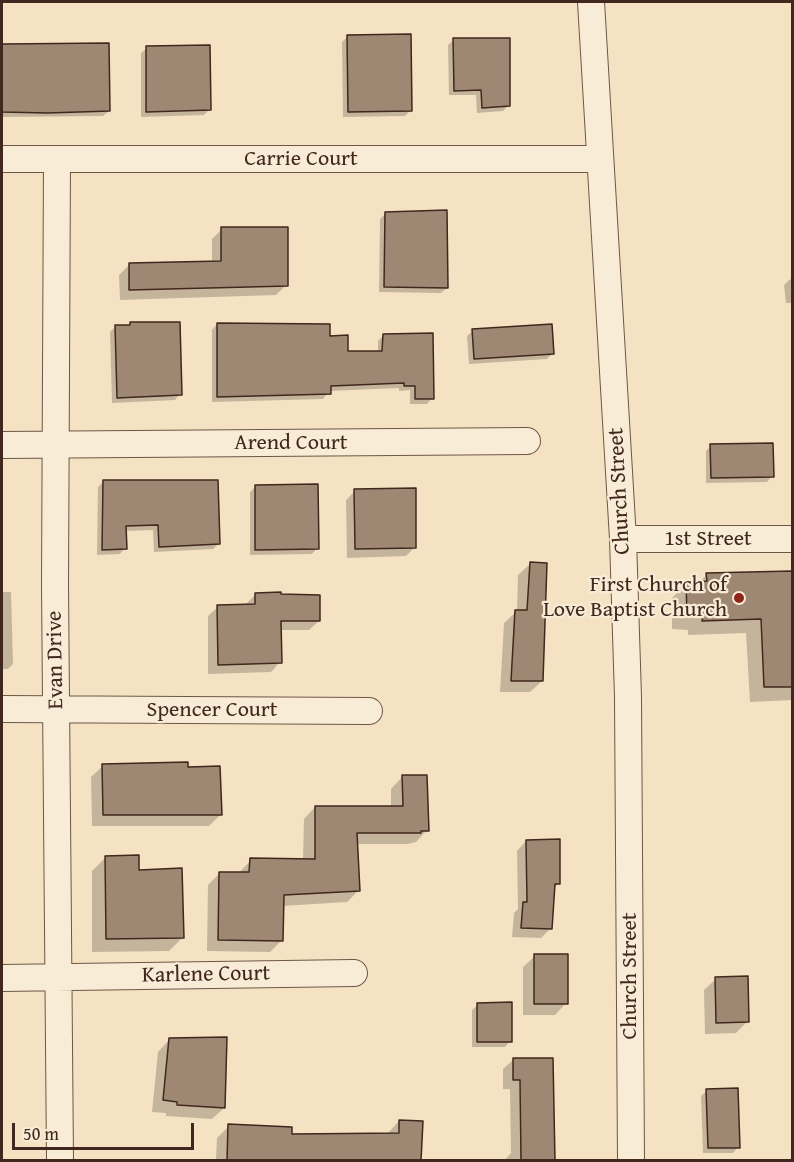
<!DOCTYPE html>
<html>
<head>
<meta charset="utf-8">
<style>
  body { margin:0 }
  #map { position:relative; width:794px; height:1162px; overflow:hidden; background:#f5e2c2; font-family:"Gentium Book Plus",serif }
  canvas { display:block }
  .frame { position:absolute; inset:0; border:3px solid #41271d; pointer-events:none }
  .scale { position:absolute; left:12px; top:1123px; width:182px; height:27px; box-sizing:border-box; border:3px solid #41271d; border-top:0; padding-left:8px; font-size:18px; line-height:21px; white-space:nowrap; color:#41271d; -webkit-text-stroke:4px #f8ecd7; paint-order:stroke }
</style>
</head>
<body>
<div id="map">
<canvas width="794" height="1162"></canvas>
<div class="frame"></div>
<div class="scale">50 m</div>
</div>
<script>
const context = document.querySelector('canvas').getContext('2d');
context.lineJoin = 'round';
function paint(path, color) {
  context.fillStyle = color;
  context.fill(path, 'evenodd');
}
function strokePath(path, color, width, dash) {
  context.strokeStyle = color;
  context.lineWidth = width;
  context.lineCap = dash ? 'butt' : 'round';
  context.setLineDash(dash || []);
  context.stroke(path);
}
function drawText(font, color, halo, rows, align = 'center') {
  context.font = font + ' "Gentium Book Plus",serif';
  context.lineWidth = 4.5;
  context.setLineDash([]);
  context.textBaseline = 'middle';
  context.strokeStyle = halo;
  context.fillStyle = color;
  for (const [text, x, y, turn = 0] of rows) {
    context.save();
    context.translate(x, y);
    context.rotate((+turn || 0) * Math.PI / 180);
    context.textAlign = isNaN(turn) ? turn : align;
    if (halo) context.strokeText(text, 0, 0);
    context.fillText(text, 0, 0);
    context.restore();
  }
}
paint(new Path2D(`
  M 347,37 L 411,110 L 405,116 L 343,117 L 342,42 Z
  M 454,40 L 509,105 L 503,111 L 477,113 L 476,95 L 449,95 L 448,45 Z
  M 108,44 L 109,111 L 103,116 L 2,117 L 2,45 Z
  M 147,48 L 209,110 L 204,115 L 141,117 L 141,53 Z
  M 385,214 L 447,288 L 441,293 L 379,292 L 380,219 Z
  M 222,229 L 286,285 L 276,295 L 120,300 L 119,275 L 129,265 L 212,263 L 212,239 Z
  M 792,279 L 792,303 L 786,303 L 784,285 L 789,280 Z
  M 130,323 L 180,394 L 175,400 L 112,403 L 110,332 L 116,326 L 128,326 Z
  M 217,324 L 329,337 L 347,352 L 378,352 L 378,341 L 383,336 L 432,398 L 427,404 L 410,404 L 410,390 L 399,391 L 399,388 L 329,391 L 323,399 L 212,402 L 212,330 Z
  M 473,331 L 552,354 L 547,359 L 469,364 L 467,336 Z
  M 711,446 L 772,476 L 767,482 L 706,483 L 706,451 Z
  M 103,482 L 218,544 L 213,549 L 154,552 L 153,530 L 125,531 L 125,548 L 120,554 L 97,555 L 98,487 Z
  M 255,487 L 317,548 L 312,554 L 250,555 L 250,492 Z
  M 355,491 L 415,547 L 406,556 L 347,558 L 346,500 Z
  M 530,564 L 542,681 L 530,692 L 500,692 L 504,623 L 517,611 L 518,575 Z
  M 792,573 L 792,700 L 750,702 L 746,633 L 688,635 L 688,630 L 672,629 L 672,598 L 687,583 L 699,583 L 707,574 Z
  M 2,592 L 11,592 L 13,664 L 8,669 L 2,669 Z
  M 256,594 L 319,621 L 309,630 L 280,630 L 280,662 L 271,672 L 208,674 L 208,616 L 218,607 L 246,604 Z
  M 103,766 L 186,768 L 221,814 L 209,826 L 92,826 L 91,777 Z
  M 402,777 L 427,830 L 416,842 L 408,844 L 356,844 L 358,891 L 347,902 L 282,906 L 282,940 L 270,952 L 207,951 L 208,885 L 220,873 L 239,873 L 251,860 L 303,861 L 304,819 L 315,807 L 391,808 L 391,789 Z
  M 526,841 L 559,883 L 553,889 L 550,929 L 541,938 L 512,937 L 514,913 L 518,909 L 517,851 Z
  M 106,857 L 137,872 L 183,937 L 169,951 L 92,952 L 92,871 Z
  M 535,956 L 566,1003 L 555,1015 L 523,1015 L 523,967 Z
  M 716,979 L 748,1021 L 736,1033 L 705,1034 L 704,990 Z
  M 478,1005 L 510,1041 L 505,1047 L 472,1047 L 472,1010 Z
  M 169,1040 L 224,1108 L 212,1119 L 166,1116 L 166,1113 L 152,1112 L 158,1052 Z
  M 513,1060 L 553,1160 L 505,1160 L 511,1153 L 510,1089 L 503,1089 L 503,1069 Z
  M 707,1091 L 738,1147 L 733,1153 L 703,1153 L 701,1096 Z
  M 399,1121 L 420,1160 L 216,1160 L 217,1138 L 229,1126 L 291,1136 L 388,1133 Z`), '#0003');
const building = new Path2D(`
  M 411,34 L 412,111 L 348,112 L 347,35 Z
  M 453,38 L 510,38 L 510,106 L 482,108 L 481,90 L 454,91 Z
  M 109,43 L 110,111 L 48,113 L 2,112 L 2,44 Z
  M 210,45 L 211,110 L 146,112 L 146,46 Z
  M 447,210 L 448,288 L 384,287 L 385,212 Z
  M 221,227 L 288,227 L 288,286 L 129,290 L 129,263 L 221,261 Z
  M 130,322 L 180,322 L 182,395 L 117,398 L 115,325 L 130,325 Z
  M 217,323 L 330,324 L 330,336 L 348,335 L 348,351 L 382,351 L 383,334 L 433,333 L 434,399 L 415,399 L 415,386 L 404,386 L 404,383 L 331,386 L 331,394 L 217,397 Z
  M 552,324 L 554,354 L 474,359 L 472,329 Z
  M 773,443 L 774,477 L 711,478 L 710,444 Z
  M 103,480 L 218,480 L 220,544 L 159,547 L 158,525 L 126,526 L 127,549 L 102,550 Z
  M 318,484 L 319,549 L 255,550 L 255,485 Z
  M 416,488 L 416,548 L 355,549 L 354,489 Z
  M 530,562 L 547,563 L 543,681 L 511,681 L 515,610 L 527,610 Z
  M 792,571 L 792,687 L 764,687 L 761,619 L 702,621 L 703,615 L 687,615 L 686,582 L 707,581 L 706,573 Z
  M 281,592 L 281,594 L 320,595 L 320,621 L 281,621 L 282,663 L 218,665 L 217,605 L 255,604 L 255,593 Z
  M 188,762 L 188,767 L 220,766 L 222,815 L 103,815 L 102,764 Z
  M 402,775 L 427,775 L 429,831 L 421,831 L 421,833 L 357,833 L 360,891 L 284,895 L 283,941 L 218,940 L 219,872 L 249,872 L 250,858 L 315,859 L 315,806 L 403,806 Z
  M 560,839 L 560,884 L 555,884 L 552,929 L 521,928 L 523,902 L 527,902 L 526,840 Z
  M 139,855 L 139,870 L 182,868 L 184,938 L 106,939 L 105,856 Z
  M 534,954 L 568,954 L 568,1004 L 534,1004 Z
  M 748,976 L 749,1022 L 716,1023 L 715,977 Z
  M 512,1002 L 512,1042 L 477,1042 L 477,1003 Z
  M 227,1037 L 225,1108 L 177,1105 L 177,1102 L 163,1100 L 169,1038 Z
  M 513,1058 L 553,1058 L 555,1161 L 521,1161 L 520,1080 L 513,1080 Z
  M 738,1088 L 740,1148 L 708,1148 L 706,1089 Z
  M 399,1120 L 423,1121 L 421,1161 L 227,1161 L 228,1124 L 292,1127 L 292,1134 L 399,1133 Z`);
paint(building, '#9f8873');
strokePath(building, '#41271d', 1.5);
const minor = new Path2D(`
  M 591,2 L 623,539 L 628,697 L 631,1160
  M 2,159 L 600,159
  M 57,160 L 55,585 L 60,1160
  M 2,445 L 527,441
  M 623,539 L 792,539
  M 2,709 L 369,711
  M 2,978 L 354,973`);
strokePath(minor, '#6e5646', 28);
strokePath(minor, '#f8ecd7', 26);
for (const [x, y, r, color] of [
  [739,598,6,"#8f2418"]
]) {
  const dot = new Path2D();
  dot.arc(x, y, r, 0, 2 * Math.PI);
  context.fillStyle = color;
  context.fill(dot);
  strokePath(dot, '#f8ecd7', 2);
}
drawText('22px', '#41271d', '#f8ecd7', [
  ["Carrie Court",301,159],
  ["Arend Court",291,443],
  ["Church Street",620,491,-93],
  ["1st Street",708,539],
  ["Evan Drive",56,660,-91],
  ["Spencer Court",212,710],
  ["Karlene Court",206,975,-1],
  ["Church Street",630,976,-90]
]);
drawText('22px', '#41271d', '#f8ecd7', [
  ["First Church of",727,585],
  ["Love Baptist Church",727,610]
], 'right');
</script>
</body>
</html>
